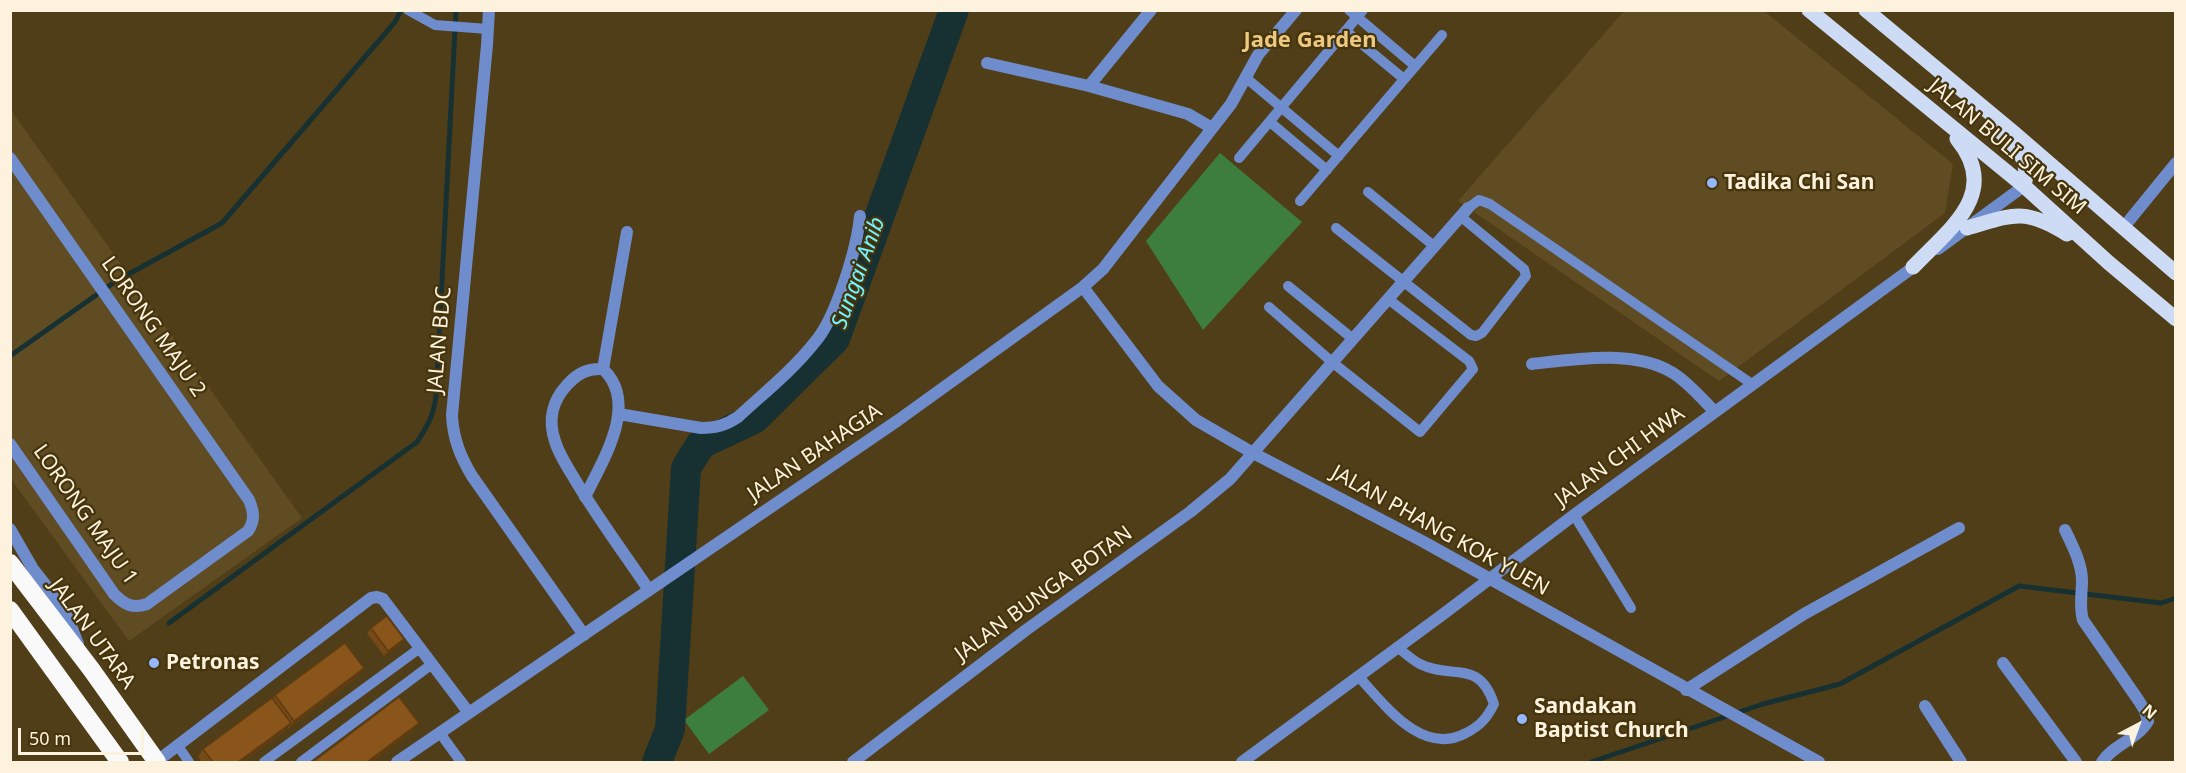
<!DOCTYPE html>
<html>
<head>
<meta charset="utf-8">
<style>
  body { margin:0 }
  #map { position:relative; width:2186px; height:773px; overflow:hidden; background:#503e18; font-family:"Noto Sans",sans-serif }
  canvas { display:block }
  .frame { position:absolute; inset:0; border:12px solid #fcf2dd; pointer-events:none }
  .north { position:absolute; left:2108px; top:695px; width:60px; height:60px; -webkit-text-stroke:4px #45340c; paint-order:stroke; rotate:41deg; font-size:16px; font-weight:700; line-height:24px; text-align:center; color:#fcf2dd }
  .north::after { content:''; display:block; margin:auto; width:21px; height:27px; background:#fcf2dd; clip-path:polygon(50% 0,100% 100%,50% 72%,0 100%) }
  .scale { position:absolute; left:18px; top:728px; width:126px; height:27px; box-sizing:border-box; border:3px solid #fcf2dd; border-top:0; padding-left:8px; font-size:18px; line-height:21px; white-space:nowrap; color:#fcf2dd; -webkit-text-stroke:4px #45340c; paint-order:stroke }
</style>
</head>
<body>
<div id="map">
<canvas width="2186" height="773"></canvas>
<div class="frame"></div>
<div class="north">N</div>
<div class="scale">50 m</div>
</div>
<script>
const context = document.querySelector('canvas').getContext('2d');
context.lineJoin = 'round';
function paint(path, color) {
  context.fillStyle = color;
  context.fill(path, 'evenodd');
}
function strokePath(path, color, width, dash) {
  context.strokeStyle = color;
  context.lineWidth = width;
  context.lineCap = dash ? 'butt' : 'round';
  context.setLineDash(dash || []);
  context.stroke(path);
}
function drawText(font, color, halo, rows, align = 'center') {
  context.font = font + ' "Noto Sans",sans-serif';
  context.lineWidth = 4.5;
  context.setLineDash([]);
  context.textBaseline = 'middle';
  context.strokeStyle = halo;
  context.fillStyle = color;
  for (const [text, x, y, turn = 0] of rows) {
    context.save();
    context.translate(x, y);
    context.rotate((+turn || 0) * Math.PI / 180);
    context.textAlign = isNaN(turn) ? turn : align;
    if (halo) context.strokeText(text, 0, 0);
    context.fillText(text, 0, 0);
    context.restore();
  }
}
paint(new Path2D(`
  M 1624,11 L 1764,11 L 1953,164 L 1945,213 L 1719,381 L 1458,201 Z
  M 10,109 L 302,518 L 129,641 L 11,479 Z`), '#604c22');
paint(new Path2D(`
  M 1220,153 L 1302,222 L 1203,330 L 1146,241 Z
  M 743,676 L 769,710 L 709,754 L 684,720 Z`), '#3d7e3e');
strokePath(new Path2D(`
  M 10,356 L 116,281 L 222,223 L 395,22 L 401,10
  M 169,623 L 417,442 C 427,427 434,415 436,396 L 456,10
  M 1591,762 L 1763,704 L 1840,684 L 2019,586 L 2161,603 L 2176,598`), '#173133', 5);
strokePath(new Path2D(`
  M 657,762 L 670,729 L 686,468 L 701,444 L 754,419 L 835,339 L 954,10`), '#173133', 30);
strokePath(new Path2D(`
  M 408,10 L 435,25 L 488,29
  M 1349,10 L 1415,66
  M 1346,31 L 1404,79
  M 1245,77 L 1339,156
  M 1270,122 L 1327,170
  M 1239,158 L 1363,10
  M 1368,192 L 1434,246
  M 1300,201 L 1442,35
  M 1468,208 L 1479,200 L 1490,204 L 1752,384
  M 1336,228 L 1471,335 L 1476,336 L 1482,333 L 1526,276 L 1524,269 L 1460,216
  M 1288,286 L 1353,339
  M 1269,307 L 1332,362 L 1420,432 L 1473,369 L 1469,361 L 1388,299
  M 1574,515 L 1631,608
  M 1358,676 C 1385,705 1422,757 1466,733 C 1480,726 1487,718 1494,704 C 1479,658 1451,680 1420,664 C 1412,660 1405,653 1397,647
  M 440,733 L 461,762
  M 178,746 L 189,762
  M 264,762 L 420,648
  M 301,762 L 432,664`), '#6f8dcc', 10);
strokePath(new Path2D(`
  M 489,10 L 487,45 L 452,415 C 453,438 460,456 472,476 L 584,635
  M 987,63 L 1089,86 L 1188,114 L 1212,128
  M 1089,86 L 1151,10
  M 10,158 L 249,500 C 254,512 255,520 248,531 L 147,604 C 133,609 125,605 114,594 L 10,444
  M 2123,228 L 2176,163
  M 1938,249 L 2024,186
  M 1083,287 L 1158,386 L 1196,420 L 1253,453 L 1422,541 L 1819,762
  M 1532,364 C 1575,359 1635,349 1673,373 C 1689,383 1702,399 1714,411
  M 603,369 L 627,232
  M 619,414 L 701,428 C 716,428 726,425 738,417 C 764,393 793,370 815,342 C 836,318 857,248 860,216
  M 585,497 C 602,461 640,404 603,369 C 587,368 577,374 567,385 C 552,401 548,421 555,441 C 559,455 567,466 574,478 C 597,517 624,553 649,590
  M 10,529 L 33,569 L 51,592 L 68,618 L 78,644
  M 2065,530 C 2072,545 2082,563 2082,581 C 2082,594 2079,607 2083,620 L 2139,701 L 2145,711 L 2148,721 C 2137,740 2114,744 2102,762
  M 2003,663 L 2076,762
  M 1686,690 L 1804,614 L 1959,528
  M 1925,706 L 1961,762
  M 156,762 L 371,598 L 377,597 L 383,599 L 469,713
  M 397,762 L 897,421 L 1083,287 L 1103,269 L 1231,104 L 1258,55 L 1296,10
  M 853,762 L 1026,630 L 1190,512 L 1230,479 L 1468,208
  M 1242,762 L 1442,615 L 1574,515 L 1919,263`), '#6f8dcc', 12);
strokePath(new Path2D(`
  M 1809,10 L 2024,186 L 2109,263 L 2176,319
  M 1866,10 L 2014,133 L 2176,273
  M 2001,132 C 2018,151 2031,159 2024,186
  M 1967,228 C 2013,215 2023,207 2067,234
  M 1913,267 C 1949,229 2002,193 1957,139`), '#cedbf5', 15);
strokePath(new Path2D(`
  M 10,563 L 91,669 L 157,762
  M 10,610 L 120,762`), '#f9f9f9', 18);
paint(new Path2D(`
  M 371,628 L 400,645 L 384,656 L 367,633 Z
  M 359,676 L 288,729 L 287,727 L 285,731 L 243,762 L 202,762 L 198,757 L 203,749 L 273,699 L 275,695 Z`), '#764916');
paint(new Path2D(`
  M 404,639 L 400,645 L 384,656 L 388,651 Z
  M 364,668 L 359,676 L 288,729 L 294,721 Z
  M 291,723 L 285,731 L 243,762 L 238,762 Z
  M 419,723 L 411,733 L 373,762 L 367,762 Z`), '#603c12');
const building = new Path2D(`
  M 387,616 L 404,639 L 388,651 L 371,628 Z
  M 345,643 L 364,668 L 294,721 L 275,695 Z
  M 399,697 L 419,723 L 367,762 L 313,762 Z
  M 272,698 L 291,723 L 238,762 L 213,762 L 203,749 Z`);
paint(building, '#89551a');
strokePath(building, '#603c12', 1.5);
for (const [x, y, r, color] of [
  [1712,183,6,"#94b7fd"],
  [154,663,6,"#94b7fd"],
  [1522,719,6,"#94b7fd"]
]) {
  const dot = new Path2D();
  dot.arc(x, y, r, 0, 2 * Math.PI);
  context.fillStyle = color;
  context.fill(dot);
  strokePath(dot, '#45340c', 2);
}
drawText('21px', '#fcf2dd', '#45340c', [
  ["JALAN BULI SIM SIM",2007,147,40],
  ["LORONG MAJU 2",153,327,55],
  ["JALAN BDC",440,340,-85],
  ["JALAN BAHAGIA",815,453,-34],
  ["JALAN CHI HWA",1620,457,-36],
  ["LORONG MAJU 1",85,515,55],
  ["JALAN PHANG KOK YUEN",1440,531,29],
  ["JALAN BUNGA BOTAN",1044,594,-36],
  ["JALAN UTARA",92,634,54]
]);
drawText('bold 21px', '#fcf2dd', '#45340c', [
  ["Tadika Chi San",1724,183],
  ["Petronas",166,663],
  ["Sandakan",1534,707],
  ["Baptist Church",1534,731]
], 'left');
drawText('bold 22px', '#ecc880', '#45340c', [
  ["Jade Garden",1310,41]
]);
drawText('italic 22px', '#71f2ff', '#45340c', [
  ["Sungai Anib",859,273,-70]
]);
</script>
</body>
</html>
